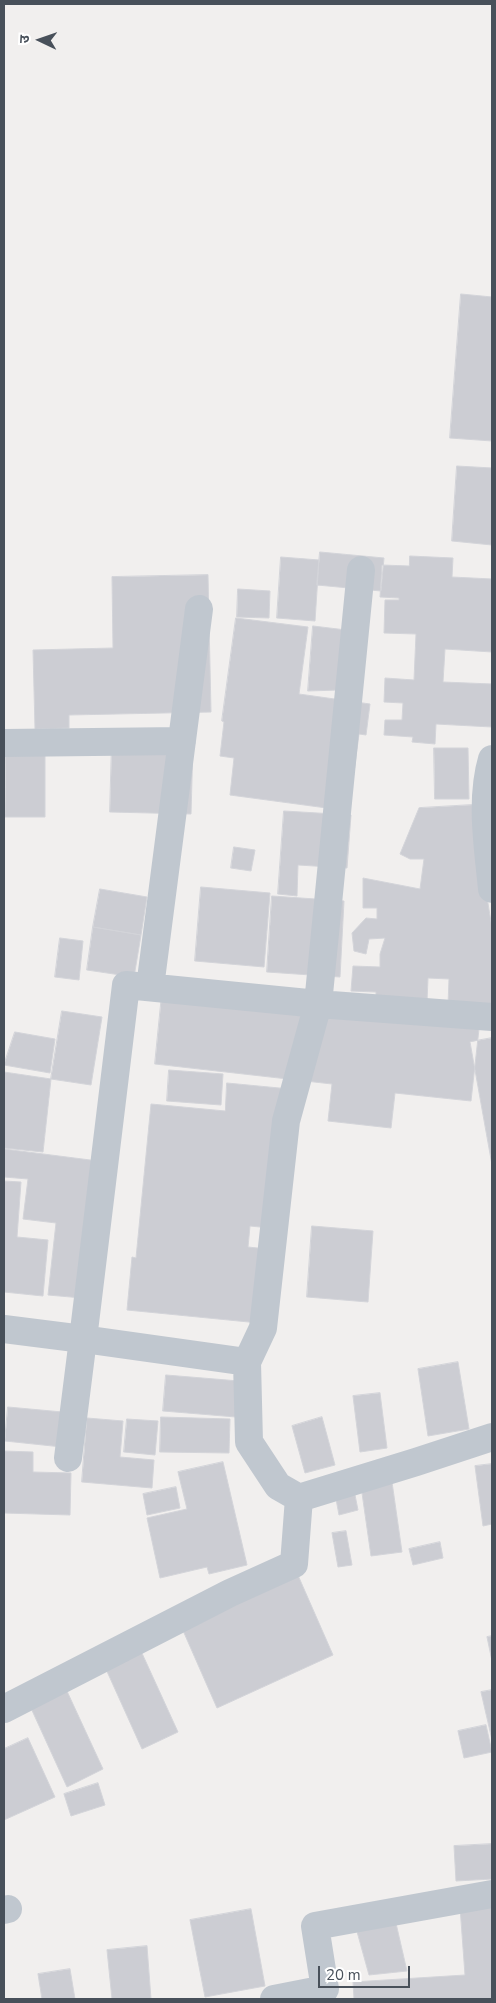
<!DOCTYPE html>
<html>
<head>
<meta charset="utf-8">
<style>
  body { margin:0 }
  #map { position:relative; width:496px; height:2003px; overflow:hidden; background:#f1efee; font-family:"Nunito Sans","Noto Sans Devanagari",sans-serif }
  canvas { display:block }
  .frame { position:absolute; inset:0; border:5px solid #48505a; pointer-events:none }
  .north { position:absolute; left:15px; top:15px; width:50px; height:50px; -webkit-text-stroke:4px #fff; paint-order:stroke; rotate:273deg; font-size:14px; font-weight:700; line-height:20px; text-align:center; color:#48505a }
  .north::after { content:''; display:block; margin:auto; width:18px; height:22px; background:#48505a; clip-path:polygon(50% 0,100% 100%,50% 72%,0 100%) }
  .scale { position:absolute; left:318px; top:1966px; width:92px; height:22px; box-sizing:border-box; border:2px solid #48505a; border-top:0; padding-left:6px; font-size:15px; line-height:18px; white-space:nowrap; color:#48505a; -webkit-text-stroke:4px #fff; paint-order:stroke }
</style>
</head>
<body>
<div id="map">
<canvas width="496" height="2003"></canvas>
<div class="frame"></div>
<div class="north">उ</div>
<div class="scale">20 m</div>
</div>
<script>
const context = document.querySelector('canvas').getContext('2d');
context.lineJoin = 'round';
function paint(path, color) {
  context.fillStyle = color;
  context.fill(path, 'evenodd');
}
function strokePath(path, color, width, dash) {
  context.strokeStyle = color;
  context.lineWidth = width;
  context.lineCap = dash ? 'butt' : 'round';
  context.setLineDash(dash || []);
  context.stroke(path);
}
const building = new Path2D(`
  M 461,294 L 492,297 L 492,441 L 450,438 Z
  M 457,466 L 492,468 L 492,545 L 452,541 Z
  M 320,552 L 384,558 L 381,591 L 317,585 Z
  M 410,556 L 453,558 L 452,577 L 492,579 L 492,652 L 445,649 L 443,682 L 492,684 L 492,727 L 436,724 L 435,744 L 412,742 L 413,737 L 384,735 L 385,720 L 402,720 L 403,703 L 384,702 L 385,678 L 414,680 L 416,634 L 384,633 L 385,600 L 399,600 L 399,598 L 380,597 L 382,565 L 409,566 Z
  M 281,557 L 319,560 L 315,621 L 277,618 Z
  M 208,575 L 211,712 L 69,715 L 69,728 L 35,729 L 33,650 L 113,648 L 112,577 Z
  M 238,589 L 270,591 L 269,618 L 237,617 Z
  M 236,618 L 308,627 L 299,694 L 370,704 L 366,735 L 359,734 L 349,811 L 230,795 L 234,758 L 220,756 L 224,722 L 222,721 Z
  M 313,626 L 346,630 L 339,690 L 308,691 Z
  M 112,742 L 193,744 L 191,814 L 110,812 Z
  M 434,748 L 468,748 L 469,799 L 435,799 Z
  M 6,749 L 45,750 L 45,817 L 5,817 Z
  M 472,805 L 492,928 L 492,1007 L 448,1005 L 449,979 L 428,978 L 427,1002 L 376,1000 L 376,992 L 351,991 L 353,966 L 380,967 L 380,954 L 385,938 L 369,939 L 366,954 L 354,951 L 352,933 L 366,918 L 377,919 L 377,908 L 363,908 L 363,878 L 420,889 L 424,859 L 410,859 L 400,854 L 419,808 Z
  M 284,811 L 351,815 L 347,868 L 298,865 L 297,896 L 278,894 Z
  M 234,847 L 255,850 L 251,871 L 231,868 Z
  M 201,887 L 270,893 L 264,967 L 195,961 Z
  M 100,889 L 147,897 L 141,935 L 93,927 Z
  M 272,896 L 344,901 L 340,977 L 267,972 Z
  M 93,927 L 141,935 L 134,977 L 87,970 Z
  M 60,938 L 83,941 L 79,980 L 55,977 Z
  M 162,994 L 479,1029 L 471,1101 L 395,1093 L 391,1128 L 328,1121 L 332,1084 L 155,1064 Z
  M 62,1011 L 102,1017 L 91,1085 L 51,1079 Z
  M 15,1032 L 55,1039 L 50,1073 L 4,1065 Z
  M 492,1038 L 492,1165 L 470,1042 Z
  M 169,1070 L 223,1074 L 221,1105 L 167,1101 Z
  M 4,1072 L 51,1079 L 43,1152 L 4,1148 Z
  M 227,1083 L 300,1090 L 280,1229 L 250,1226 L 248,1247 L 276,1250 L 269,1324 L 127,1310 L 132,1257 L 136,1258 L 151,1104 L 225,1111 Z
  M 4,1149 L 98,1161 L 82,1298 L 48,1295 L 56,1223 L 23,1219 L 28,1179 L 4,1177 Z
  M 4,1181 L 21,1182 L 17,1237 L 48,1240 L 43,1296 L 4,1292 Z
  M 312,1226 L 373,1231 L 368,1302 L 307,1297 Z
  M 458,1362 L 469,1429 L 428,1436 L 418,1369 Z
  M 166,1375 L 239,1381 L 236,1417 L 163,1411 Z
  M 380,1393 L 387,1448 L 360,1452 L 353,1396 Z
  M 8,1407 L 84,1414 L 81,1449 L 5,1441 Z
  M 161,1417 L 230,1419 L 229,1453 L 160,1452 Z
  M 322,1417 L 335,1465 L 305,1473 L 292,1426 Z
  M 87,1418 L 123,1421 L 120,1457 L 154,1460 L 152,1488 L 82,1482 Z
  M 127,1419 L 158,1421 L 155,1455 L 124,1452 Z
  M 4,1451 L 33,1452 L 33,1472 L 71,1473 L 70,1515 L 4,1513 Z
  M 223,1462 L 247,1565 L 209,1574 L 207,1567 L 160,1578 L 147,1518 L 187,1509 L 178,1472 Z
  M 492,1464 L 492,1524 L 483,1526 L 475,1466 Z
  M 392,1482 L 402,1552 L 371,1556 L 361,1486 Z
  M 176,1487 L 180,1508 L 147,1515 L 143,1494 Z
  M 355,1495 L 358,1510 L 339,1515 L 336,1499 Z
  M 346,1531 L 352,1565 L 338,1567 L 332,1533 Z
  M 440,1542 L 443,1558 L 413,1565 L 409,1549 Z
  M 297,1573 L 333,1655 L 217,1708 L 181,1626 Z
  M 492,1636 L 492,1661 L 487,1637 Z
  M 141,1651 L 178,1732 L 142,1749 L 105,1667 Z
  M 66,1689 L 103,1769 L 67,1787 L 30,1706 Z
  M 492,1690 L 492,1740 L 481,1692 Z
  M 486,1725 L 492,1752 L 464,1758 L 458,1731 Z
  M 28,1738 L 55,1797 L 4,1820 L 4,1749 Z
  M 98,1783 L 105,1805 L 71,1816 L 64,1794 Z
  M 492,1844 L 492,1879 L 456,1881 L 454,1846 Z
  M 492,1903 L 492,1999 L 354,1999 L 353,1982 L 465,1975 L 460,1907 Z
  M 251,1909 L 265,1986 L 205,1997 L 190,1920 Z
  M 395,1919 L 407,1971 L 369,1975 L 356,1928 Z
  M 147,1946 L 151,1999 L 112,1999 L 107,1950 Z
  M 70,1969 L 75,1999 L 42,1999 L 38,1974 Z`);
paint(building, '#cccdd3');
strokePath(building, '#d3d4d9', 1);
strokePath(new Path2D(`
  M 4,743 L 182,741
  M 492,759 C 480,800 488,847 492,889
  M 150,987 L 199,609
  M 4,1329 L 83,1339 L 126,985 L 318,1004 L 492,1017
  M 247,1362 L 263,1328 L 286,1121 L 318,1004 L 361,570
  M 68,1458 L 83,1339 L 247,1362 L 249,1442 L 278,1486 L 299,1498
  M 4,1709 L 230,1593 L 294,1564 L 299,1498 L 416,1462 L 492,1437
  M 4,1910 L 8,1909
  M 274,1999 L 325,1989 L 315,1926 L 492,1894`), '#c0c7cf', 28);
</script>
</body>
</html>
